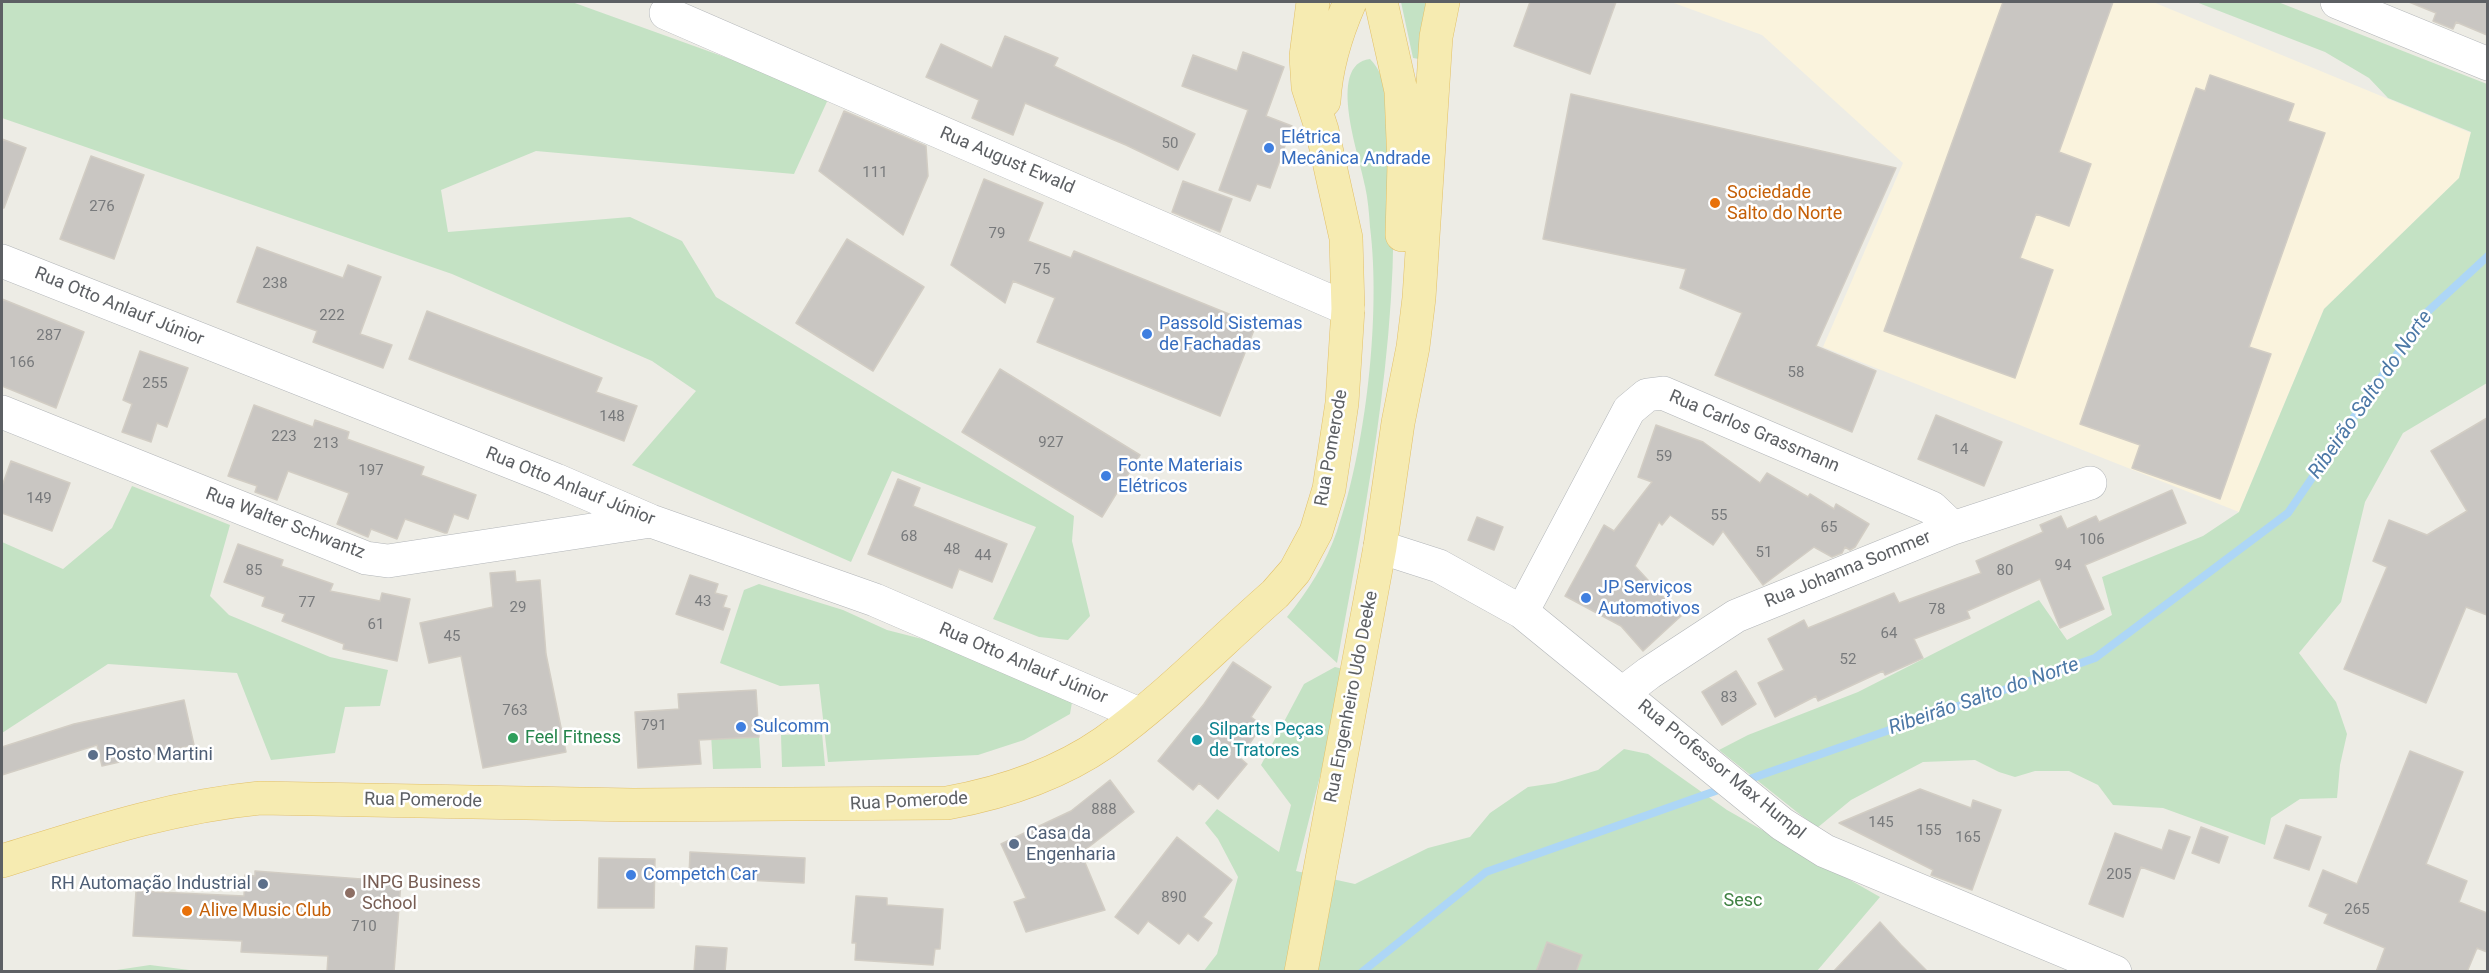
<!DOCTYPE html>
<html>
<head>
<meta charset="utf-8">
<style>
  body { margin:0 }
  #map { position:relative; width:2489px; height:973px; overflow:hidden; background:#edece5; font-family:Roboto,sans-serif }
  canvas { display:block }
  .frame { position:absolute; inset:0; border:3px solid #5d6064; pointer-events:none }
</style>
</head>
<body>
<div id="map">
<canvas width="2489" height="973"></canvas>
<div class="frame"></div>
</div>
<script>
const context = document.querySelector('canvas').getContext('2d');
context.lineJoin = 'round';
function paint(path, color) {
  context.fillStyle = color;
  context.fill(path, 'evenodd');
}
function strokePath(path, color, width, dash) {
  context.strokeStyle = color;
  context.lineWidth = width;
  context.lineCap = dash ? 'butt' : 'round';
  context.setLineDash(dash || []);
  context.stroke(path);
}
function drawText(font, color, halo, rows, align = 'center') {
  context.font = font + ' Roboto,sans-serif';
  context.lineWidth = 5;
  context.setLineDash([]);
  context.textBaseline = 'middle';
  context.strokeStyle = halo;
  context.fillStyle = color;
  for (const [text, x, y, turn = 0] of rows) {
    context.save();
    context.translate(x, y);
    context.rotate((+turn || 0) * Math.PI / 180);
    context.textAlign = isNaN(turn) ? turn : align;
    if (halo) context.strokeText(text, 0, 0);
    context.fillText(text, 0, 0);
    context.restore();
  }
}
paint(new Path2D(`
  M 1671,2 L 2153,2 L 2471,133 L 2459,178 L 2324,309 L 2239,512 L 1823,347 L 1903,163 L 1762,35 Z`), '#faf3dd');
paint(new Path2D(`
  M 2,2 L 572,2 L 830,95 L 794,174 L 536,151 L 441,190 L 448,232 L 630,217 L 682,241 L 716,297 L 1074,516 L 1072,541 L 1090,616 L 1068,640 L 1039,637 L 993,619 L 1036,527 L 892,471 L 851,562 L 632,465 L 696,391 L 652,361 L 452,274 L 2,118 Z
  M 1401,2 L 1427,2 L 1419,59 L 1413,58 Z
  M 2196,2 L 2278,2 L 2487,84 L 2487,383 L 2403,433 L 2365,502 L 2341,602 L 2299,653 L 2336,702 L 2347,734 L 2340,765 L 2337,798 L 2300,799 L 2271,818 L 2265,845 L 2163,808 L 2113,805 L 2098,785 L 2069,771 L 2035,771 L 2015,777 L 1999,772 L 1975,760 L 1923,762 L 1851,800 L 1817,828 L 1719,750 L 1748,735 L 1858,692 L 2039,600 L 2067,640 L 2112,615 L 2102,577 L 2203,536 L 2239,512 L 2324,309 L 2459,178 L 2471,132 L 2388,98 L 2369,78 L 2325,52 Z
  M 1370,59 C 1388,76 1388,112 1390,136 C 1405,312 1369,490 1337,663 L 1287,617 C 1308,591 1326,563 1337,531 C 1366,448 1381,314 1370,227 C 1369,213 1368,199 1365,186 C 1361,160 1325,64 1370,59 Z
  M 132,486 L 230,525 L 210,596 L 229,615 L 330,657 L 388,670 L 380,706 L 345,707 L 335,753 L 271,760 L 237,673 L 108,664 L 2,733 L 2,542 L 63,569 L 112,528 Z
  M 759,584 L 843,610 L 887,630 L 934,642 L 1072,702 L 1070,714 L 1024,740 L 978,755 L 828,762 L 819,684 L 780,686 L 720,663 L 744,590 Z
  M 1335,667 L 1347,670 L 1296,871 L 1355,884 L 1428,848 L 1470,837 L 1490,813 L 1528,787 L 1555,783 L 1598,770 L 1624,749 L 1648,754 L 1727,810 L 1880,897 L 1817,971 L 1203,972 L 1217,954 L 1238,877 L 1218,839 L 1205,823 L 1217,809 L 1279,852 L 1291,805 L 1261,765 L 1304,684 Z
  M 822,733 L 825,766 L 782,767 L 781,735 Z
  M 711,734 L 759,737 L 761,768 L 713,769 Z
  M 150,965 L 197,971 L 110,971 Z`), '#c4e2c4');
strokePath(new Path2D(`
  M 1744,781 L 2095,658 L 2288,513 L 2424,315 L 2488,256
  M 1362,972 L 1486,872 L 1724,788`), '#add6f6', 8);
const building = new Path2D(`
  M 1530,2 L 1616,2 L 1590,74 L 1514,46 Z
  M 2003,2 L 2113,2 L 2059,152 L 2091,164 L 2069,226 L 2036,214 L 2020,258 L 2053,270 L 2015,378 L 1884,331 Z
  M 2409,2 L 2487,2 L 2487,35 L 2456,22 L 2453,29 L 2433,21 L 2436,13 Z
  M 1005,36 L 1058,58 L 1054,66 L 1195,134 L 1178,170 L 1126,145 L 1025,103 L 1013,135 L 972,118 L 979,100 L 926,77 L 941,44 L 992,68 Z
  M 1243,52 L 1284,67 L 1266,116 L 1292,126 L 1270,188 L 1257,184 L 1250,201 L 1219,190 L 1248,110 L 1182,86 L 1193,55 L 1237,71 Z
  M 2210,75 L 2294,104 L 2288,121 L 2325,133 L 2249,347 L 2271,354 L 2220,499 L 2132,468 L 2140,445 L 2080,424 L 2196,88 L 2205,91 Z
  M 1571,94 L 1896,168 L 1816,346 L 1876,371 L 1852,432 L 1715,375 L 1742,313 L 1680,288 L 1686,269 L 1543,239 Z
  M 844,111 L 926,146 L 928,176 L 903,235 L 819,171 Z
  M 2,139 L 26,148 L 4,208 L 2,208 Z
  M 91,156 L 144,175 L 114,259 L 60,239 Z
  M 984,179 L 1043,203 L 1028,241 L 1071,258 L 1074,251 L 1256,325 L 1220,416 L 1037,342 L 1055,298 L 1013,281 L 1005,303 L 951,265 Z
  M 1183,181 L 1232,199 L 1220,232 L 1172,212 Z
  M 847,239 L 924,287 L 873,371 L 796,323 Z
  M 257,247 L 343,278 L 348,265 L 381,277 L 360,334 L 392,345 L 383,368 L 313,342 L 317,331 L 237,302 Z
  M 2,299 L 84,332 L 56,408 L 2,386 Z
  M 427,311 L 602,378 L 596,392 L 637,406 L 624,441 L 409,359 Z
  M 140,351 L 188,368 L 167,427 L 157,423 L 151,442 L 122,432 L 132,404 L 123,400 Z
  M 1000,369 L 1140,455 L 1102,517 L 962,432 Z
  M 254,405 L 313,427 L 315,420 L 349,432 L 347,439 L 424,467 L 421,475 L 476,495 L 468,519 L 454,514 L 447,533 L 445,533 L 405,519 L 397,539 L 371,529 L 368,537 L 337,524 L 349,493 L 288,471 L 277,500 L 255,492 L 257,486 L 228,476 Z
  M 1936,415 L 2002,442 L 1984,486 L 1918,459 Z
  M 2487,418 L 2487,615 L 2466,607 L 2426,703 L 2344,669 L 2387,567 L 2373,561 L 2389,520 L 2427,535 L 2467,511 L 2431,451 Z
  M 1656,425 L 1703,442 L 1760,483 L 1767,473 L 1808,497 L 1810,494 L 1834,509 L 1836,504 L 1869,524 L 1855,547 L 1850,550 L 1845,547 L 1842,553 L 1832,557 L 1814,547 L 1763,585 L 1723,531 L 1713,545 L 1670,515 L 1662,525 L 1659,522 L 1635,566 L 1681,616 L 1643,651 L 1621,626 L 1565,596 L 1604,525 L 1614,531 L 1652,482 L 1638,477 Z
  M 11,461 L 70,483 L 52,531 L 2,513 L 2,486 Z
  M 898,479 L 920,488 L 913,506 L 1007,544 L 992,582 L 959,569 L 952,588 L 868,554 Z
  M 2172,490 L 2186,523 L 2085,565 L 2104,609 L 2060,628 L 2040,579 L 1967,611 L 1970,618 L 1914,639 L 1923,658 L 1885,675 L 1883,671 L 1818,701 L 1816,696 L 1775,717 L 1758,683 L 1784,670 L 1768,639 L 1804,620 L 1808,628 L 1894,593 L 1899,603 L 1981,573 L 1976,561 L 2043,532 L 2040,525 L 2061,516 L 2067,529 L 2096,516 L 2099,522 Z
  M 1477,517 L 1503,527 L 1494,550 L 1468,540 Z
  M 238,544 L 283,560 L 281,566 L 333,584 L 330,591 L 380,601 L 382,593 L 410,599 L 397,661 L 343,649 L 344,644 L 282,621 L 285,614 L 262,606 L 265,597 L 224,582 Z
  M 515,571 L 516,582 L 540,580 L 546,654 L 566,752 L 483,768 L 461,656 L 429,663 L 420,623 L 493,607 L 490,573 Z
  M 690,575 L 718,584 L 715,593 L 727,596 L 723,607 L 730,609 L 723,630 L 676,614 Z
  M 1233,662 L 1271,687 L 1251,717 L 1262,725 L 1240,758 L 1247,764 L 1218,799 L 1199,783 L 1193,790 L 1158,761 L 1204,704 Z
  M 1736,671 L 1756,704 L 1722,725 L 1702,692 Z
  M 756,690 L 759,737 L 699,740 L 701,764 L 638,768 L 635,712 L 679,709 L 678,694 Z
  M 184,700 L 194,745 L 102,766 L 97,745 L 2,775 L 2,747 L 74,724 Z
  M 2410,751 L 2463,772 L 2426,864 L 2467,881 L 2459,902 L 2487,913 L 2487,952 L 2477,948 L 2467,972 L 2376,972 L 2385,948 L 2324,923 L 2328,914 L 2309,906 L 2323,870 L 2357,884 Z
  M 1110,780 L 1134,812 L 1081,853 L 1105,910 L 1026,932 L 1014,902 L 1026,898 L 1001,844 L 1071,811 Z
  M 1920,789 L 1971,808 L 1973,800 L 2001,810 L 1972,890 L 1931,875 L 1933,870 L 1839,823 Z
  M 2286,825 L 2321,837 L 2309,870 L 2274,858 Z
  M 2201,827 L 2228,837 L 2219,863 L 2192,853 Z
  M 2169,830 L 2190,837 L 2174,879 L 2141,867 L 2123,917 L 2089,904 L 2115,833 L 2162,850 Z
  M 1177,837 L 1232,880 L 1203,917 L 1212,923 L 1198,941 L 1188,933 L 1179,944 L 1148,921 L 1138,934 L 1115,917 Z
  M 690,852 L 805,858 L 804,883 L 689,877 Z
  M 599,858 L 655,859 L 654,908 L 598,908 Z
  M 255,871 L 401,882 L 394,972 L 327,972 L 328,956 L 241,952 L 242,941 L 133,936 L 136,891 L 244,896 L 245,875 L 255,876 Z
  M 856,896 L 887,898 L 887,905 L 943,909 L 940,949 L 935,949 L 933,965 L 855,960 L 856,943 L 852,943 Z
  M 1880,922 L 1901,945 L 1928,972 L 1833,972 Z
  M 1547,942 L 1582,955 L 1576,972 L 1536,972 Z
  M 696,946 L 727,948 L 725,972 L 694,972 Z`);
paint(building, '#c9c6c2');
strokePath(building, '#d2cdc4', 1.5);
const minor = new Path2D(`
  M 2337,2 L 2488,64
  M 666,13 L 1348,309
  M 2,261 L 556,480 L 651,521 L 875,600 L 1139,714
  M 2,412 L 366,558 L 388,561 L 651,521
  M 1380,547 L 1439,566 L 1522,612 L 1782,824 L 1825,851 L 2115,972
  M 1522,612 L 1629,410 L 1647,395 L 1663,393 L 1932,508 L 1953,528
  M 1624,692 L 1649,673 L 1736,616 L 1953,528 L 2090,483`);
const major = new Path2D(`
  M 1381,2 L 1401,91 L 1404,164 L 1402,235
  M 1324,101 C 1326,66 1336,34 1350,2
  M 2,861 C 89,834 168,807 260,798 L 633,805 L 947,803 C 1002,793 1059,774 1105,742 C 1164,700 1220,642 1275,594 L 1295,571 L 1316,532 L 1329,489 L 1342,403 L 1348,309 L 1346,238 L 1322,130 L 1308,87 L 1306,56 L 1313,2
  M 1301,972 L 1380,547 L 1398,423 L 1413,347 L 1419,298 L 1436,37 L 1443,2`);
strokePath(minor, '#b2b5b8', 34);
strokePath(major, '#e2c069', 34);
strokePath(minor, '#fff', 33);
strokePath(major, '#f6ebb1', 33);
for (const [x, y, r, color] of [
  [1269,148,6,"#3f7fe0"],
  [1715,203,6,"#e8710a"],
  [1147,334,6,"#3f7fe0"],
  [1106,476,6,"#3f7fe0"],
  [1586,598,6,"#3f7fe0"],
  [741,727,6,"#3f7fe0"],
  [513,738,6,"#2e9e5b"],
  [1197,740,6,"#0f9aa8"],
  [93,755,6,"#5c6f8a"],
  [1014,844,6,"#5c6f8a"],
  [631,875,6,"#3f7fe0"],
  [263,884,6,"#5c6f8a"],
  [350,893,6,"#8d6e63"],
  [187,911,6,"#e8710a"]
]) {
  const dot = new Path2D();
  dot.arc(x, y, r, 0, 2 * Math.PI);
  context.fillStyle = color;
  context.fill(dot);
  strokePath(dot, '#fff', 2);
}
drawText('15px', '#787a7c', null, [
  ["50",1170,144],
  ["111",875,173],
  ["276",102,207],
  ["79",997,234],
  ["75",1042,270],
  ["238",275,284],
  ["222",332,316],
  ["287",49,336],
  ["166",22,363],
  ["58",1796,373],
  ["255",155,384],
  ["148",612,417],
  ["223",284,437],
  ["927",1051,443],
  ["213",326,444],
  ["14",1960,450],
  ["59",1664,457],
  ["197",371,471],
  ["149",39,499],
  ["55",1719,516],
  ["65",1829,528],
  ["68",909,537],
  ["106",2092,540],
  ["48",952,550],
  ["51",1764,553],
  ["44",983,556],
  ["94",2063,566],
  ["85",254,571],
  ["80",2005,571],
  ["43",703,602],
  ["77",307,603],
  ["29",518,608],
  ["78",1937,610],
  ["61",376,625],
  ["64",1889,634],
  ["45",452,637],
  ["52",1848,660],
  ["83",1729,698],
  ["763",515,711],
  ["791",654,726],
  ["888",1104,810],
  ["145",1881,823],
  ["155",1929,831],
  ["165",1968,838],
  ["205",2119,875],
  ["890",1174,898],
  ["265",2357,910],
  ["710",364,927]
]);
drawText('18px', '#366cbe', '#fff', [
  ["Elétrica",1281,138],
  ["Mecânica Andrade",1281,159],
  ["Passold Sistemas",1159,324],
  ["de Fachadas",1159,345],
  ["Fonte Materiais",1118,466],
  ["Elétricos",1118,487],
  ["JP Serviços",1598,588],
  ["Automotivos",1598,609],
  ["Sulcomm",753,727],
  ["Competch Car",643,875]
], 'left');
drawText('18px', '#5d6064', '#fff', [
  ["Rua August Ewald",1007,161,23],
  ["Rua Otto Anlauf Júnior",119,307,22],
  ["Rua Carlos Grassmann",1754,432,23],
  ["Rua Pomerode",1332,448,-80],
  ["Rua Otto Anlauf Júnior",570,487,22],
  ["Rua Walter Schwantz",285,524,21],
  ["Rua Johanna Sommer",1848,570,-22],
  ["Rua Otto Anlauf Júnior",1023,664,23],
  ["Rua Engenheiro Udo Deeke",1352,697,-79],
  ["Rua Professor Max Humpl",1721,770,39],
  ["Rua Pomerode",423,801,1],
  ["Rua Pomerode",909,802,-3]
]);
drawText('18px', '#c56008', '#fff', [
  ["Sociedade",1727,193],
  ["Salto do Norte",1727,214],
  ["Alive Music Club",199,911]
], 'left');
drawText('18px', '#0d838f', '#fff', [
  ["Silparts Peças",1209,730],
  ["de Tratores",1209,751]
], 'left');
drawText('18px', '#27864d', '#fff', [
  ["Feel Fitness",525,738]
], 'left');
drawText('18px', '#4e5e75', '#fff', [
  ["Posto Martini",105,755],
  ["Casa da",1026,834],
  ["Engenharia",1026,855],
  ["RH Automação Industrial",251,884,"right"]
], 'left');
drawText('18px', '#785e54', '#fff', [
  ["INPG Business",362,883],
  ["School",362,904]
], 'left');
drawText('18px', '#3f8142', '#fff', [
  ["Sesc",1743,901]
]);
drawText('italic 20px', '#4c78a6', '#fff', [
  ["Ribeirão Salto do Norte",2371,395,-55],
  ["Ribeirão Salto do Norte",1984,697,-19]
]);
</script>
</body>
</html>
